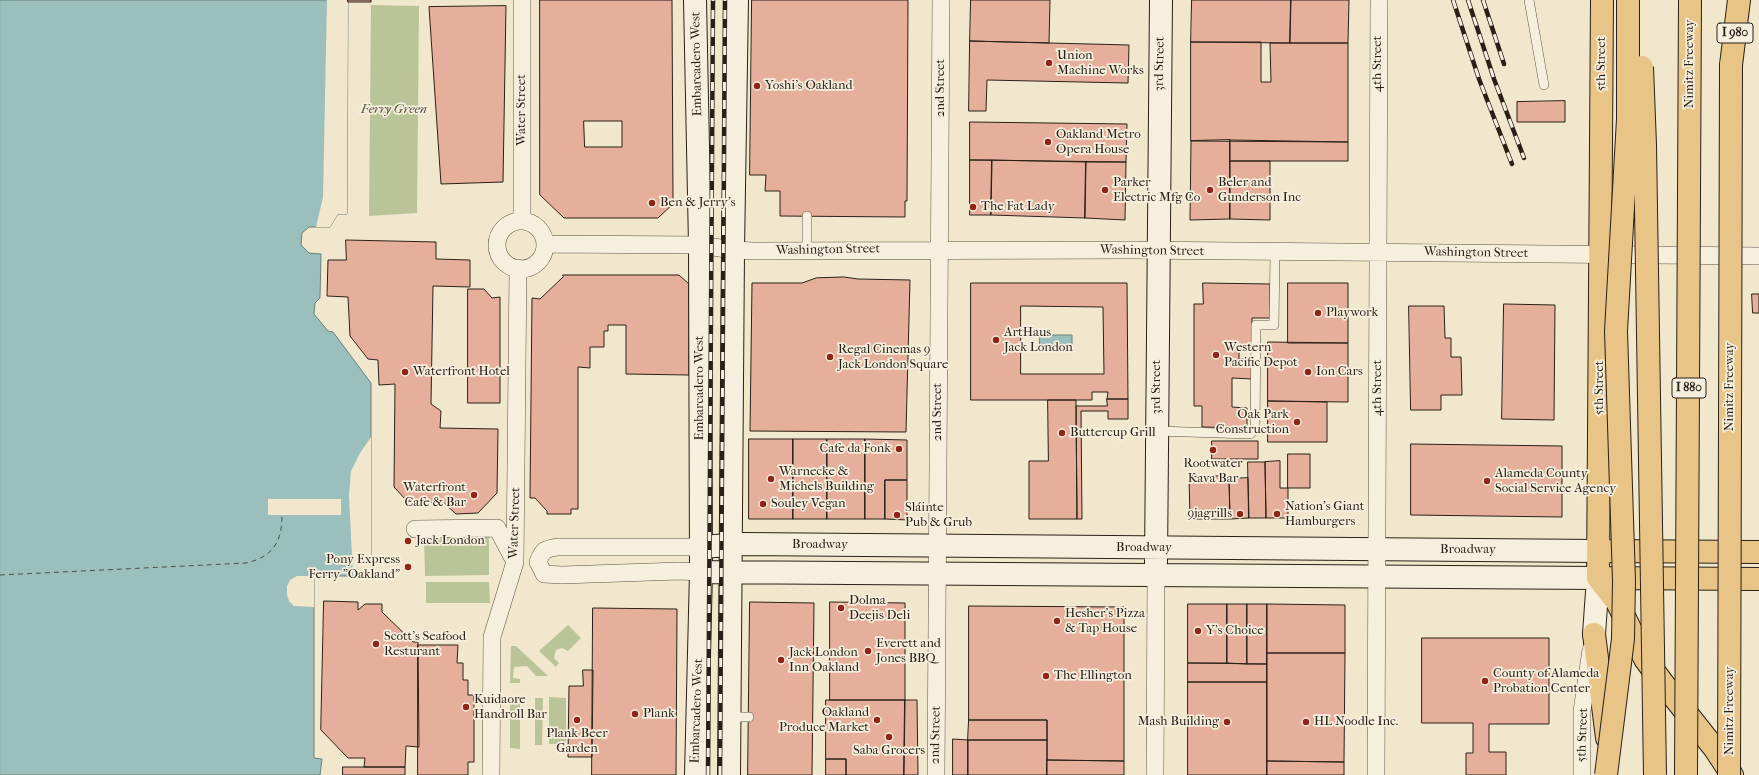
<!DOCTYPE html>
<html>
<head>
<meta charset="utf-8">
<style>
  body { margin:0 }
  canvas { display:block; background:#f1e7cc }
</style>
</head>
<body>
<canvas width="1759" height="775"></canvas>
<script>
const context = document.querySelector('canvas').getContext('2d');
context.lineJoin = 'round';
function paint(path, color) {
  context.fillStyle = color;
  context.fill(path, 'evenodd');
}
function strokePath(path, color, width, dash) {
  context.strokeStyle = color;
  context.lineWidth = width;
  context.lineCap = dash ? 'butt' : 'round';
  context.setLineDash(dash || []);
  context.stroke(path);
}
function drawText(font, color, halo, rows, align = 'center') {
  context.font = font + ' "IM FELL French Canon",serif';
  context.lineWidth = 3.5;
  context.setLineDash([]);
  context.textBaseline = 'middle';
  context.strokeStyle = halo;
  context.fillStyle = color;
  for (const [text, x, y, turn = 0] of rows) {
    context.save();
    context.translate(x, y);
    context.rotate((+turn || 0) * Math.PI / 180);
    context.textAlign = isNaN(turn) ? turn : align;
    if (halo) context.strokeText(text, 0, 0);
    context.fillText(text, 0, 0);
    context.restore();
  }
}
paint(new Path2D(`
  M 371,5 L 419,6 L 417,213 L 369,216 Z
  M 489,535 L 489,575 L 425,576 L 424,536 Z
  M 426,582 L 489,582 L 490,603 L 426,603 Z
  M 568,625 L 581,638 L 568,651 L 562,648 L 556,650 L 554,658 L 559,663 L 556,667 L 539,651 Z
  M 511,646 L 516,646 L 548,676 L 536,676 L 527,666 L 514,667 L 513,678 L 520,679 L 520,683 L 510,683 Z
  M 510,697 L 520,697 L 520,749 L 510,748 Z
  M 549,697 L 566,698 L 566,744 L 549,744 Z
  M 535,698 L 543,698 L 542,745 L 535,745 Z`), '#b9c598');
const water = new Path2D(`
  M 0,0 L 348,0 L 347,214 L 338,214 L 330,227 L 309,227 L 302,233 L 301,245 L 309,253 L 321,254 L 320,298 L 315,303 L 314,314 L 328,331 L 333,332 L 371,383 L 371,576 L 314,576 L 314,758 L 322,759 L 320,775 L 0,775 Z
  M 1040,335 L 1072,335 L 1072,346 L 1040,347 Z`);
paint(water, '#9bbfbc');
strokePath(water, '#6d807a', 1);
paint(new Path2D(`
  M 327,0 L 348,0 L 347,214 L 338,214 L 330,227 L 316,227 L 323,197 Z
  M 371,437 L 371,576 L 353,576 L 349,495 L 351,471 L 360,453 Z
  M 268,499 L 341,499 L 341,515 L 268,515 Z
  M 297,576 L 314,576 L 314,607 L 294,606 L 289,601 L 287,595 L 287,586 L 290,580 Z`), '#f1e7cc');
strokePath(new Path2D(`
  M 0,575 L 246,563 C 273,557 282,542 282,515`), '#4b5049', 1, [5, 4]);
const building = new Path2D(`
  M 348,0 L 371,0 L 371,2 L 348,2 Z
  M 540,0 L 672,0 L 673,204 L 658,218 L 564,218 L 540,195 ZM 584,121 L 622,121 L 622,147 L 585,147 Z
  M 752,0 L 908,0 L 907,201 L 905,201 L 905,217 L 780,216 L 780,191 L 765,191 L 766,175 L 750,175 Z
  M 971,0 L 1050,0 L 1049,43 L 970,41 Z
  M 1192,0 L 1291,0 L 1290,43 L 1191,42 Z
  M 1291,0 L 1349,0 L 1348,43 L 1290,43 Z
  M 506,6 L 503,182 L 441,184 L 429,7 Z
  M 970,41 L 1129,45 L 1128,83 L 987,80 L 986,111 L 969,111 Z
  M 1191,42 L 1261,42 L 1261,82 L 1271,82 L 1270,43 L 1348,43 L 1348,142 L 1191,141 Z
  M 1565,101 L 1565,122 L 1517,122 L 1517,102 Z
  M 970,122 L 1127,124 L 1126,162 L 970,160 Z
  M 1230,140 L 1230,219 L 1190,220 L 1191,141 Z
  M 1230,140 L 1348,142 L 1348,161 L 1230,161 Z
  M 970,160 L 992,160 L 991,215 L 970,215 Z
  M 992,160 L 1086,162 L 1085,218 L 991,215 Z
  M 1230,161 L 1270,161 L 1270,220 L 1230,219 Z
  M 1086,162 L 1126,162 L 1125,220 L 1085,218 Z
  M 346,240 L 436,242 L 436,259 L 470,260 L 470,287 L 433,286 L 431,404 L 441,411 L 440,428 L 498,429 L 497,493 L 478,513 L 456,514 L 444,503 L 407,501 L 394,487 L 395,384 L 379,385 L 378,360 L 368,359 L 350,336 L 348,297 L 327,296 L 328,260 L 346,260 Z
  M 563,275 L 679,275 L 689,284 L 689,375 L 626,374 L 626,325 L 608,325 L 608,331 L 604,331 L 604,347 L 590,347 L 590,368 L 578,367 L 578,509 L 571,509 L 571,514 L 547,514 L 547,511 L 535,498 L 530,498 L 532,298 L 540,299 L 563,277 Z
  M 844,277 L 858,279 L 910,280 L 906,432 L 750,431 L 752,283 L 802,283 L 816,278 Z
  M 971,283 L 1127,283 L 1128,399 L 1107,399 L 1108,392 L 1092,392 L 1092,400 L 971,400 ZM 1021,306 L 1103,307 L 1104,374 L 1021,374 Z
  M 1203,283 L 1270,284 L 1270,318 L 1252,318 L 1252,351 L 1239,351 L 1239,359 L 1252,359 L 1252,379 L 1232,378 L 1232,407 L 1247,408 L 1247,428 L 1202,427 L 1202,406 L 1194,406 L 1194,304 L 1203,304 Z
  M 1288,283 L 1348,283 L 1348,343 L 1288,343 Z
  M 468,289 L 484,289 L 492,298 L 500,297 L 500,403 L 468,403 Z
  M 1752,294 L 1759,294 L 1759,313 L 1753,313 Z
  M 1504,304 L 1555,305 L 1554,420 L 1502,419 Z
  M 1409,306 L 1444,306 L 1445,338 L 1451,338 L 1451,357 L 1461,357 L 1462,395 L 1441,395 L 1441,410 L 1411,410 Z
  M 1268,342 L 1348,343 L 1348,402 L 1268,401 Z
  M 1107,399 L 1128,399 L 1128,419 L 1108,419 L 1108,411 L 1081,411 L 1082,519 L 1077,519 L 1076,406 L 1107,406 Z
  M 1048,400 L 1076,400 L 1077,519 L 1029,519 L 1029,461 L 1048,461 Z
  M 1268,401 L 1327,402 L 1327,442 L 1268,442 Z
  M 749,439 L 793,439 L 793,519 L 749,519 Z
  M 793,439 L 827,439 L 827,519 L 793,519 Z
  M 827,439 L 865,439 L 865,519 L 827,519 Z
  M 865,439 L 907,440 L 907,480 L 885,480 L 885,519 L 865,519 Z
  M 1212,441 L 1258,441 L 1258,459 L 1212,459 Z
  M 1411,444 L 1562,446 L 1562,517 L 1411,515 Z
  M 1288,454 L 1310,454 L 1310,488 L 1288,488 Z
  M 1280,461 L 1280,488 L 1288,488 L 1288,518 L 1266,518 L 1265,462 Z
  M 1248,462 L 1265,462 L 1266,518 L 1249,518 Z
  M 1229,476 L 1230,519 L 1190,519 L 1189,477 Z
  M 1248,478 L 1249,518 L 1230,519 L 1229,479 Z
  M 885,480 L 907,480 L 907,520 L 885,519 Z
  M 324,601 L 358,602 L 358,610 L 365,604 L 382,604 L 382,612 L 413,642 L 418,642 L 419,747 L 406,746 L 405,767 L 364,767 L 365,758 L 348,758 L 321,730 Z
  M 750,602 L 814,603 L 812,775 L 748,775 Z
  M 830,602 L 905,603 L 905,700 L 830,700 Z
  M 1188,604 L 1227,604 L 1227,663 L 1188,663 Z
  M 1227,604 L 1247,604 L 1247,664 L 1227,663 Z
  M 1247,604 L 1267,604 L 1267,664 L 1247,664 Z
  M 1267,604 L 1345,605 L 1345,653 L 1267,653 Z
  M 969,606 L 1124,607 L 1124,761 L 1047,760 L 1047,720 L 969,720 Z
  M 593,608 L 677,609 L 676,775 L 592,775 Z
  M 1422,638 L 1549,638 L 1549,724 L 1489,724 L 1489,752 L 1506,752 L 1506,775 L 1466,775 L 1466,753 L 1473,753 L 1473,723 L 1422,723 Z
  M 418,645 L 458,645 L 457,663 L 463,663 L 463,680 L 468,680 L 468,695 L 474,695 L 474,762 L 468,762 L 468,775 L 418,775 Z
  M 1267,653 L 1345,653 L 1344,762 L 1267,761 Z
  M 1188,663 L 1267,664 L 1267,682 L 1188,682 Z
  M 583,670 L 593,670 L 592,757 L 568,757 L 569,686 L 583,686 Z
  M 1188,682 L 1267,682 L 1267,775 L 1188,775 Z
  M 826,700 L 905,700 L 904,775 L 846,775 L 846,759 L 826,759 Z
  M 905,700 L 917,700 L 918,775 L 904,775 Z
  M 969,720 L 1047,720 L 1047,740 L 968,740 Z
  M 953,739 L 968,740 L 968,775 L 953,775 Z
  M 968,740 L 1047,740 L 1047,775 L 968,775 Z
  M 826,759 L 846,759 L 846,775 L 826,775 Z
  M 1047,760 L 1124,761 L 1124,775 L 1047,775 Z
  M 1267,761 L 1344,762 L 1344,775 L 1267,775 Z
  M 343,767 L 405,767 L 405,775 L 343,775 Z`);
paint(building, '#e6af9c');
strokePath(building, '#292117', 1);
const lane = new Path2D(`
  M 1529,0 L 1544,85
  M 807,216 L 807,251
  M 1156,431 L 1250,434 L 1255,429 L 1256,325 L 1274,325 L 1275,252
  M 729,717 L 749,717`);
const street = new Path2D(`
  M 522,0 L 522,221
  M497 245a24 24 0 1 1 48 0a24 24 0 1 1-48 0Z
  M 545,244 L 700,245 L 733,250 L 753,251 L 1132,250 L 1759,256
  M 415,529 L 497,528 L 514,560
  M 701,547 L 558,547 C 545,549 543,549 538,562 L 544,574 L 562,575 L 680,571 L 701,572
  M 491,775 L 492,637 L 515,562 L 518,268
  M 936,775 L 941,0
  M 1155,775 L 1156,575
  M 1376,775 L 1379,0
  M 1582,775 L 1582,711 L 1591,650`);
const secondary = new Path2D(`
  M 695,0 L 700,245 L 701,572 L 696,775
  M 701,547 L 743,544 L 1599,551
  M 1156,562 L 1161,0
  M 701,572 L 1598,578 L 1594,634
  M 729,775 L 733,250 L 737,0`);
const primary = new Path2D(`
  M 1604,551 L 1759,552
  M 1598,578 L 1602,0
  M 1598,578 L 1617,602 L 1645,659 L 1662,682 L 1715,749 L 1732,775
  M 1605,578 L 1759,579`);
const highway = new Path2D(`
  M 1731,65 L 1739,0
  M 1594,634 L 1607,738`);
strokePath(lane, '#5b5244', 10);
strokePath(street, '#5b5244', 18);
strokePath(secondary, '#292117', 24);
strokePath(primary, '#292117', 24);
strokePath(highway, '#292117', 24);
strokePath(lane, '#f6efde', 9);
strokePath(street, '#f6efde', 17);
strokePath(secondary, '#f6efde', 22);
strokePath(primary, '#e8c486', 22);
strokePath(highway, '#e8c486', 22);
const rail = new Path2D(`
  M 1453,0 L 1479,79 L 1512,164
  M 1468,0 L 1494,79 L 1524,158
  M 1483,0 L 1504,64
  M 708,775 L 713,0
  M 720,775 L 725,0`);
strokePath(rail, '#292117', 4.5);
strokePath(rail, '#f6efde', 3, [9]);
const highwayBridge = new Path2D(`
  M 1642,67 L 1645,145 L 1655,775
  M 1606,775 L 1623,639 L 1624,581 L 1616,331 L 1628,119 L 1628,0
  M 1686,775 L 1690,0
  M 1729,775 L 1731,65`);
strokePath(highwayBridge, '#292117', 24, []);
strokePath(highwayBridge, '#e8c486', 22);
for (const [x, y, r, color] of [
  [1049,63,4,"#8f2418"],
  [757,86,4,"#8f2418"],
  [1048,142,4,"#8f2418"],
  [1105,190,4,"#8f2418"],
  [1210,190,4,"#8f2418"],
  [652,203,4,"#8f2418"],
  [973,207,4,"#8f2418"],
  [1318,313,4,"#8f2418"],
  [996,340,4,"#8f2418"],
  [1216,355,4,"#8f2418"],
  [830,357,4,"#8f2418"],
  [405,372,4,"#8f2418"],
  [1308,372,4,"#8f2418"],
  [1297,422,4,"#8f2418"],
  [1062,433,4,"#8f2418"],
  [899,449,4,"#8f2418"],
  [1213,450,4,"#8f2418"],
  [771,479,4,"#8f2418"],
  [1487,481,4,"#8f2418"],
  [474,495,4,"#8f2418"],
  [763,504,4,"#8f2418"],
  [1240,514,4,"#8f2418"],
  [1277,514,4,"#8f2418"],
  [897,515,4,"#8f2418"],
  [408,541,4,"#8f2418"],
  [408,567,4,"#8f2418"],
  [841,608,4,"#8f2418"],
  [1057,621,4,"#8f2418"],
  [1198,631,4,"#8f2418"],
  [376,644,4,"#8f2418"],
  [868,651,4,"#8f2418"],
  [781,660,4,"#8f2418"],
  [1046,676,4,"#8f2418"],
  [1485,681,4,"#8f2418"],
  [466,707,4,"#8f2418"],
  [635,714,4,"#8f2418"],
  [577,720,4,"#8f2418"],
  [877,720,4,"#8f2418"],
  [1227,722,4,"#8f2418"],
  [1306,722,4,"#8f2418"],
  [889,737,4,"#8f2418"]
]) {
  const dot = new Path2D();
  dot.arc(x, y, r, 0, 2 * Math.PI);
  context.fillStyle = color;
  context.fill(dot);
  strokePath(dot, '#f6efde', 1.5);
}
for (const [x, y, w] of [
  [1735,33,36],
  [1689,388,34]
]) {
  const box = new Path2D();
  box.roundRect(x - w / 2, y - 10, w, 20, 3);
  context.fillStyle = '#f6efde';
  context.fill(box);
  strokePath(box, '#292117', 1);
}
drawText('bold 12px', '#292117', null, [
  ["I 980",1735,33],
  ["I 880",1689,388]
]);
drawText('13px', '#292117', '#f6efde', [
  ["Union",1057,56],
  ["Machine Works",1057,71],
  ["Yoshi's Oakland",765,86],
  ["Oakland Metro",1056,135],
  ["Opera House",1056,150],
  ["Parker",1113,183],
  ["Electric Mfg Co",1113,198],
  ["Beler and",1218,183],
  ["Gunderson Inc",1218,198],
  ["Ben & Jerry's",660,203],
  ["The Fat Lady",981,207],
  ["Playwork",1326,313],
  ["ArtHaus",1004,333],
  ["Jack London",1004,348],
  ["Western",1224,348],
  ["Pacific Depot",1224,363],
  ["Regal Cinemas 9",838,350],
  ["Jack London Square",838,365],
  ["Waterfront Hotel",413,372],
  ["Ion Cars",1316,372],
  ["Oak Park",1289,415,"right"],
  ["Construction",1289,430,"right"],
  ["Buttercup Grill",1070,433],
  ["Cafe da Fonk",891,449,"right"],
  ["Rootwater",1213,464,"center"],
  ["Kava Bar",1213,479,"center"],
  ["Warnecke &",779,472],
  ["Michels Building",779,487],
  ["Alameda County",1495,474],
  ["Social Service Agency",1495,489],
  ["Waterfront",466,488,"right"],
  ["Cafe & Bar",466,503,"right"],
  ["Souley Vegan",771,504],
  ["Nation's Giant",1285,507],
  ["Hamburgers",1285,522],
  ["Sláinte",905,508],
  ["Pub & Grub",905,523],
  ["9jagrills",1232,514,"right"],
  ["Jack London",416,541],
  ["Pony Express",400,560,"right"],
  ["Ferry \"Oakland\"",400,575,"right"],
  ["Dolma",849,601],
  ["Deejis Deli",849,616],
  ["Hesher's Pizza",1065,614],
  ["& Tap House",1065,629],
  ["Y's Choice",1206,631],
  ["Scott's Seafood",384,637],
  ["Resturant",384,652],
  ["Everett and",876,644],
  ["Jones BBQ",876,659],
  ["Jack London",789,653],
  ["Inn Oakland",789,668],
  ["County of Alameda",1493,674],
  ["Probation Center",1493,689],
  ["The Ellington",1054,676],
  ["Kuidaore",474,700],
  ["Handroll Bar",474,715],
  ["Oakland",869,713,"right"],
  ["Produce Market",869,728,"right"],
  ["Plank",643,714],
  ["Mash Building",1219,722,"right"],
  ["HL Noodle Inc.",1314,722],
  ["Plank Beer",577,734,"center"],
  ["Garden",577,749,"center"],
  ["Saba Grocers",889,751,"center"]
], 'left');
drawText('13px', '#292117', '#f6efde', [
  ["Embarcadero West",697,64,-91],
  ["3rd Street",1160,64,-89],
  ["4th Street",1378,64,-90],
  ["5th Street",1602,64,-90],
  ["Nimitz Freeway",1690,64,-90],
  ["2nd Street",941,88,-90],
  ["Water Street",522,110,-90],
  ["Washington Street",828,250,-1],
  ["Washington Street",1152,251,1],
  ["Washington Street",1476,253,1],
  ["3rd Street",1157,387,-90],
  ["Nimitz Freeway",1730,387,-90],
  ["Embarcadero West",700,388,-90],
  ["4th Street",1378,388,-90],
  ["5th Street",1600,388,-90],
  ["2nd Street",938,412,-90],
  ["Water Street",515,523,-88],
  ["Broadway",820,545],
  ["Broadway",1144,548],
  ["Broadway",1468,550],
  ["Embarcadero West",697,711,-88],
  ["Nimitz Freeway",1730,711,-90],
  ["2nd Street",936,735,-89],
  ["5th Street",1583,735,-88]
]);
drawText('italic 13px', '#54523e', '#f6efde', [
  ["Ferry Green",394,110]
]);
</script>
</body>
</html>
